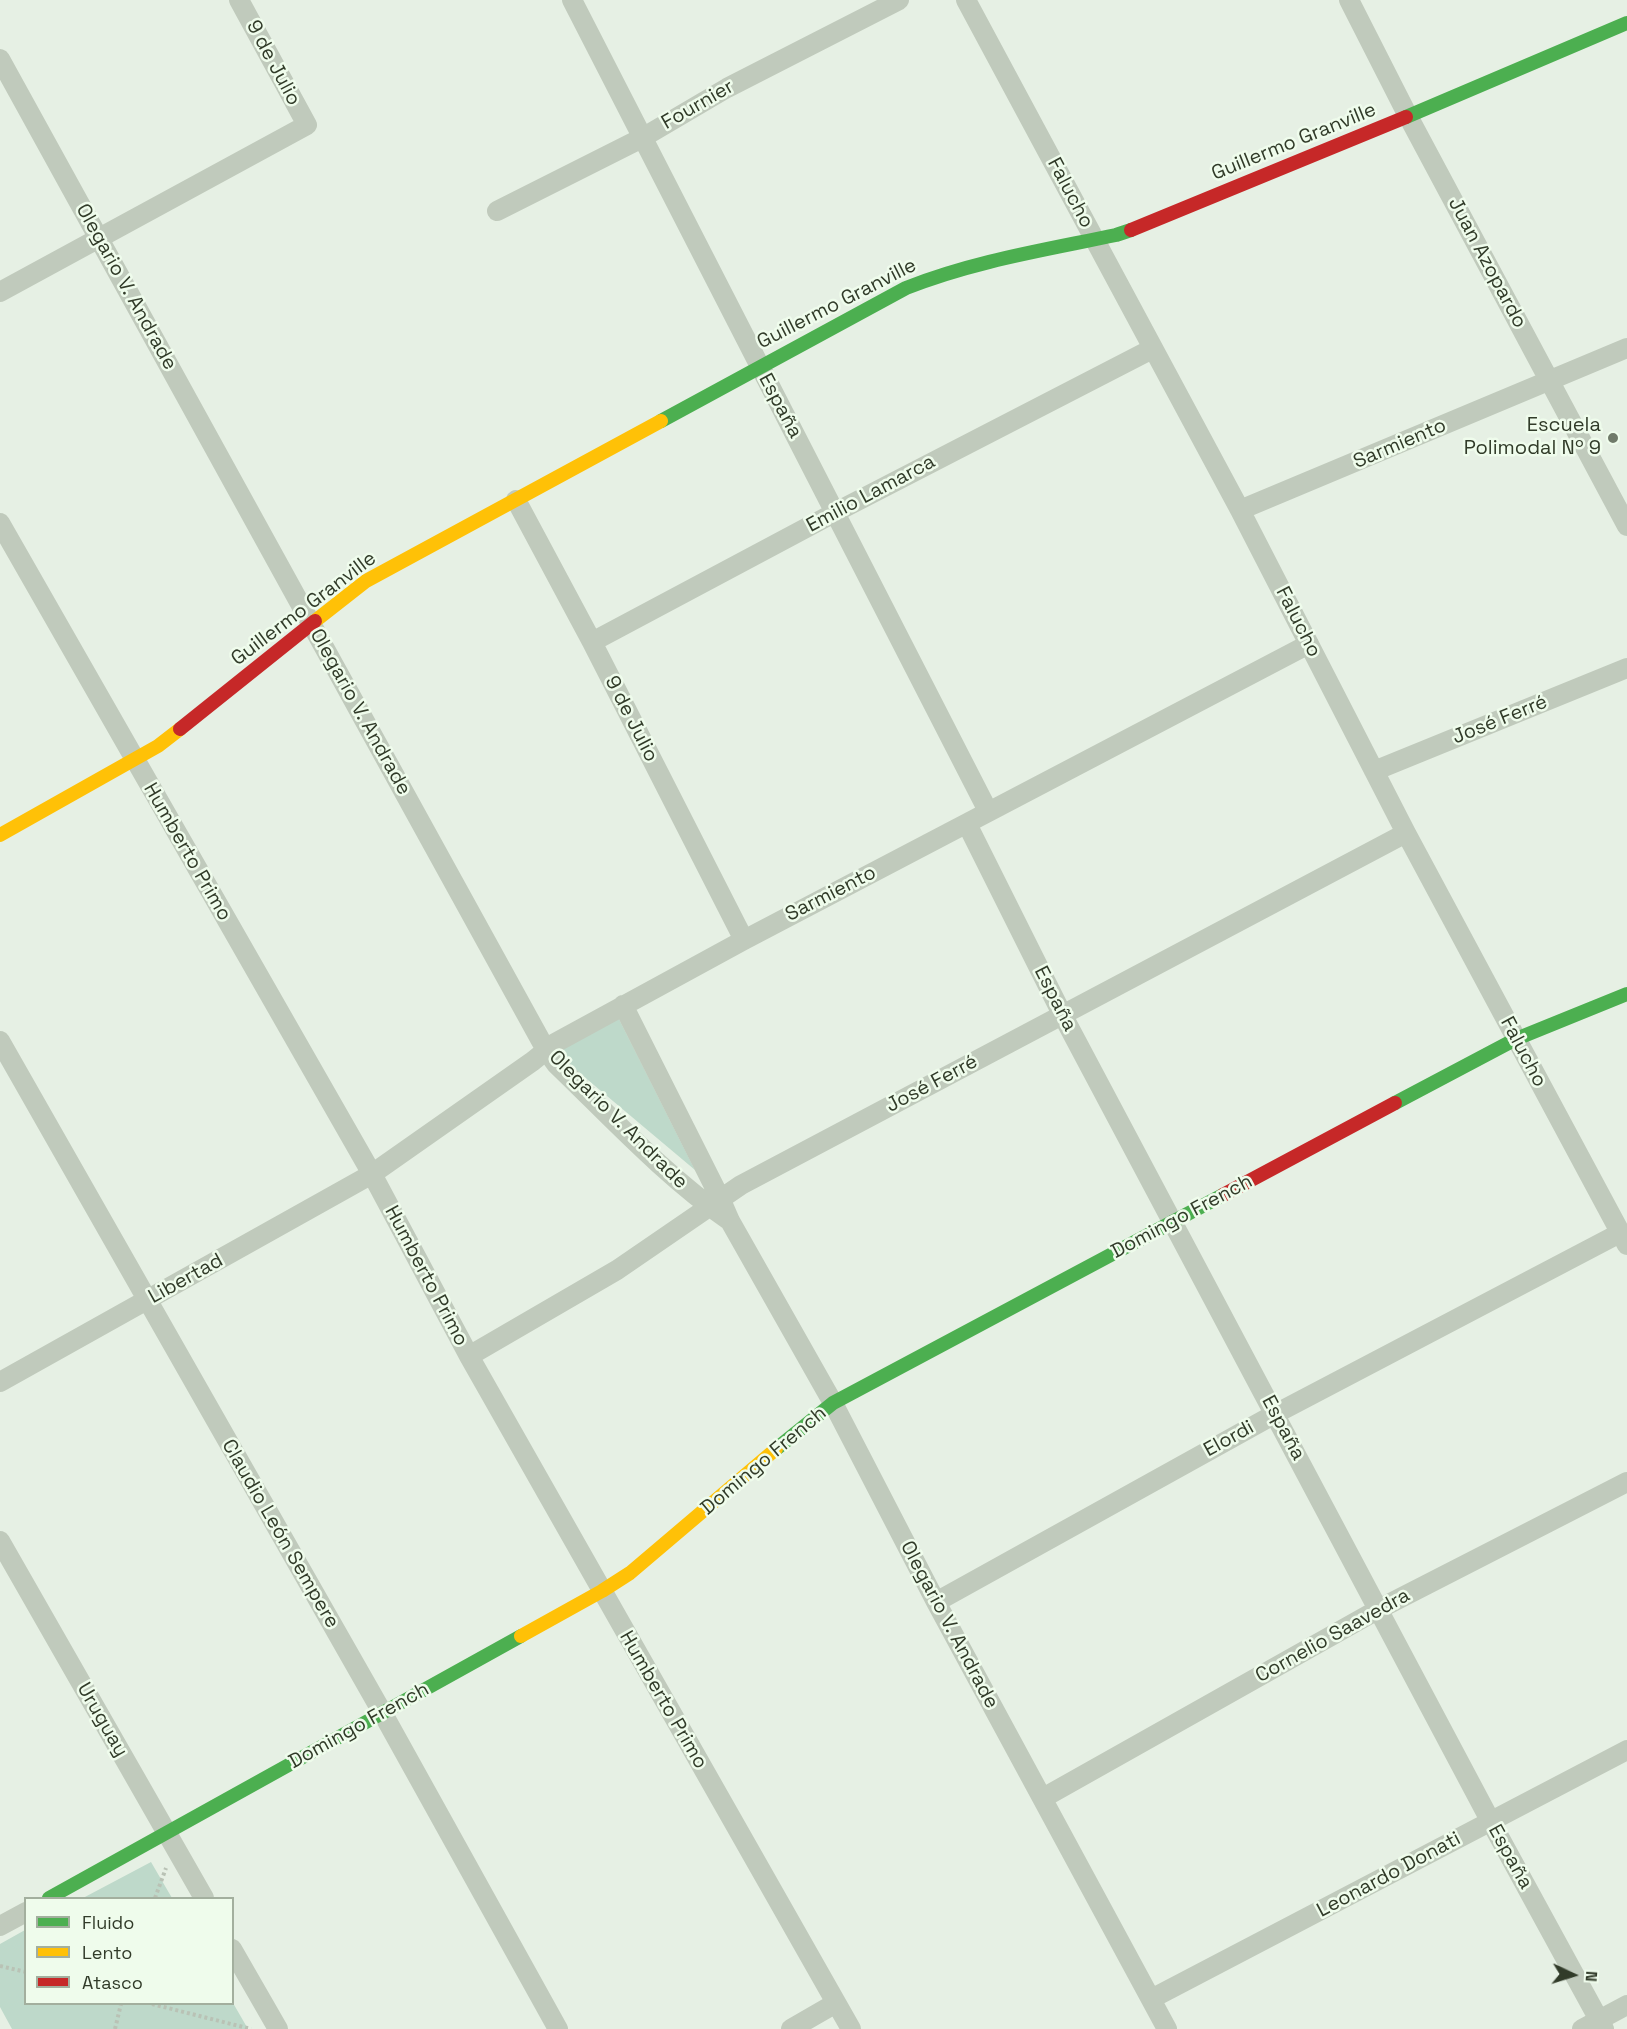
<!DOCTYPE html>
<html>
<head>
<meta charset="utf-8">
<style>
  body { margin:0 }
  #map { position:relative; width:1627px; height:2029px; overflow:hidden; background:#e6f0e4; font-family:"Space Grotesk",sans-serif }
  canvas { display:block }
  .legend { position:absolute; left:24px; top:1897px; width:210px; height:108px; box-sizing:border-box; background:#effcec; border:2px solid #a3af9e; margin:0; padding:8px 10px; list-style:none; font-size:18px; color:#313b29 }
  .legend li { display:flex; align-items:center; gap:12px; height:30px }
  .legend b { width:30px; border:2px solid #a3af9e }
  .north { position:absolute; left:1543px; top:1945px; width:60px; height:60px; -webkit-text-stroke:4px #effcec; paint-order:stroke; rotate:94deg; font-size:16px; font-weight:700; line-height:24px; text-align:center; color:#313b29 }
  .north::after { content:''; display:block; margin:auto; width:21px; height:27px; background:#313b29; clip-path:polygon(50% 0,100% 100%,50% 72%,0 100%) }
</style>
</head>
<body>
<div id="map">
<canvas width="1627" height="2029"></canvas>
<ul class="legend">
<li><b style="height:8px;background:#4caf50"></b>Fluido</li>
<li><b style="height:8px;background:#ffc107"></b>Lento</li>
<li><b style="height:8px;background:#c62828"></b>Atasco</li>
</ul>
<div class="north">N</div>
</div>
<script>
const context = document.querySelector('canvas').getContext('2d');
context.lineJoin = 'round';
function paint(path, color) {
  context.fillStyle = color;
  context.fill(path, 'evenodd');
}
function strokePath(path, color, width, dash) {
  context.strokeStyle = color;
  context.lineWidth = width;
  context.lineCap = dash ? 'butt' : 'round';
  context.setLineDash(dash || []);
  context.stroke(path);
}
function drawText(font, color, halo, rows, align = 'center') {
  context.font = font + ' "Space Grotesk",sans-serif';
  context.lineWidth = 5;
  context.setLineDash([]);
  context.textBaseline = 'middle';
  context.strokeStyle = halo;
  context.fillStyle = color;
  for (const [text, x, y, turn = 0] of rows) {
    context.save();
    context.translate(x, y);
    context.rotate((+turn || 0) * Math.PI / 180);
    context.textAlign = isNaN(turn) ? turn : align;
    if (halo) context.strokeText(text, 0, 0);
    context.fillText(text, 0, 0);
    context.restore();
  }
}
paint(new Path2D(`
  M 618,1017 L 695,1170 L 563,1059 L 563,1047 Z
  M 151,1862 L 172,1898 L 83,1898 Z
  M 25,1930 L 26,2004 L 233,2003 L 248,2029 L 12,2029 L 0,2007 L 0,1944 Z`), '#bed9ca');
strokePath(new Path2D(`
  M 155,1898 L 166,1868
  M 0,1966 L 26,1972
  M 152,2004 L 251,2029
  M 115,2029 L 121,2004`), '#b9c2b5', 4, [3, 3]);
strokePath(new Path2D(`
  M 572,0 L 988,811
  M 966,0 L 1240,510 L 1406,833 L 1627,1245
  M 1349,0 L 1408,116 L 1627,526
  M 0,59 L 546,1050 L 556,1064 C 612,1118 666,1177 730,1221
  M 497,211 L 642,138 L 727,88 L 899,0
  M 0,292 L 307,125 L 239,0
  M 516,500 L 592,642 L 744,940
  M 1240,510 L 1627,348
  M 0,523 L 372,1174 L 469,1356 L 851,2029
  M 592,642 L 836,512 L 1152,349
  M 1374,771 L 1627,668
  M 967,824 L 1063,1016 L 1491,1822 L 1604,2029
  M 623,1005 L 720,1198 L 730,1221 L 833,1403 L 936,1602 L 1167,2029
  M 0,1041 L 382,1712 L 558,2029
  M 469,1356 L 617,1270 L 741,1185 L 1406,833
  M 0,1382 L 372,1174 L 533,1061 L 555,1043 L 744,940 L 1309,644
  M 0,1541 L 204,1898
  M 936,1602 L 1275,1414 L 1620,1233
  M 1043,1798 L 1379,1609 L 1627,1482
  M 0,1926 L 26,1912
  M 232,1949 L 278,2029
  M 1151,1999 L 1627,1750
  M 791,2029 L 836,2003
  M 1582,2029 L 1627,2005`), '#c0cabc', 20);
strokePath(new Path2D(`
  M 1406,117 L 1627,23
  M 661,421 L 906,288 C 974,261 1045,250 1116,235 L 1131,230
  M 1395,1103 L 1516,1039 L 1627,994
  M 776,1449 L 833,1403 L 1223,1195
  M 49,1898 L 521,1636`), '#4caf50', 14);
strokePath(new Path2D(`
  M 315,621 L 366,581 L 661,421
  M 0,835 L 158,746 L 180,729
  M 521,1636 L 602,1591 L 630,1573 L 776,1449`), '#ffc107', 14);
strokePath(new Path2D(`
  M 1131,230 L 1406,117
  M 180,729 L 315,621
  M 1223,1195 L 1395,1103`), '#c62828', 14);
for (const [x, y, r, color] of [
  [1613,438,6,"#707a6a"]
]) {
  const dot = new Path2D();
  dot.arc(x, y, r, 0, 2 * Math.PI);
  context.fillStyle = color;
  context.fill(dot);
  strokePath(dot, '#effcec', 2);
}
drawText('20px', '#313b29', '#effcec', [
  ["9 de Julio",273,63,62],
  ["Fournier",698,105,-30],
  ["Guillermo Granville",1294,142,-22],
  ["Falucho",1070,193,62],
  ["Juan Azopardo",1487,263,62],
  ["Olegario V. Andrade",126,287,61],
  ["Guillermo Granville",837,304,-27],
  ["España",780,406,62],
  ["Sarmiento",1400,444,-23],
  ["Emilio Lamarca",871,494,-28],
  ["Guillermo Granville",304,609,-37],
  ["Falucho",1298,622,63],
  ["Olegario V. Andrade",360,712,61],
  ["9 de Julio",631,719,63],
  ["José Ferré",1500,720,-22],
  ["Humberto Primo",187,852,60],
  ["Sarmiento",831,894,-27],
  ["España",1055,999,63],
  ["Falucho",1523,1052,62],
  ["José Ferré",932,1084,-28],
  ["Olegario V. Andrade",618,1120,45],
  ["Domingo French",1182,1217,-28],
  ["Humberto Primo",426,1276,62],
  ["Libertad",186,1279,-29],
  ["España",1283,1428,62],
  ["Elordi",1229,1439,-29],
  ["Domingo French",764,1461,-40],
  ["Claudio León Sempere",280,1534,60],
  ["Olegario V. Andrade",949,1625,62],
  ["Cornelio Saavedra",1333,1636,-29],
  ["Humberto Primo",663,1700,60],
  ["Uruguay",102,1720,60],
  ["Domingo French",359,1726,-29],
  ["España",1510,1857,61],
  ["Leonardo Donati",1389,1875,-28]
]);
drawText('20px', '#313b29', '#effcec', [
  ["Escuela",1601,426],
  ["Polimodal Nº 9",1601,449]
], 'right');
</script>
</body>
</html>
